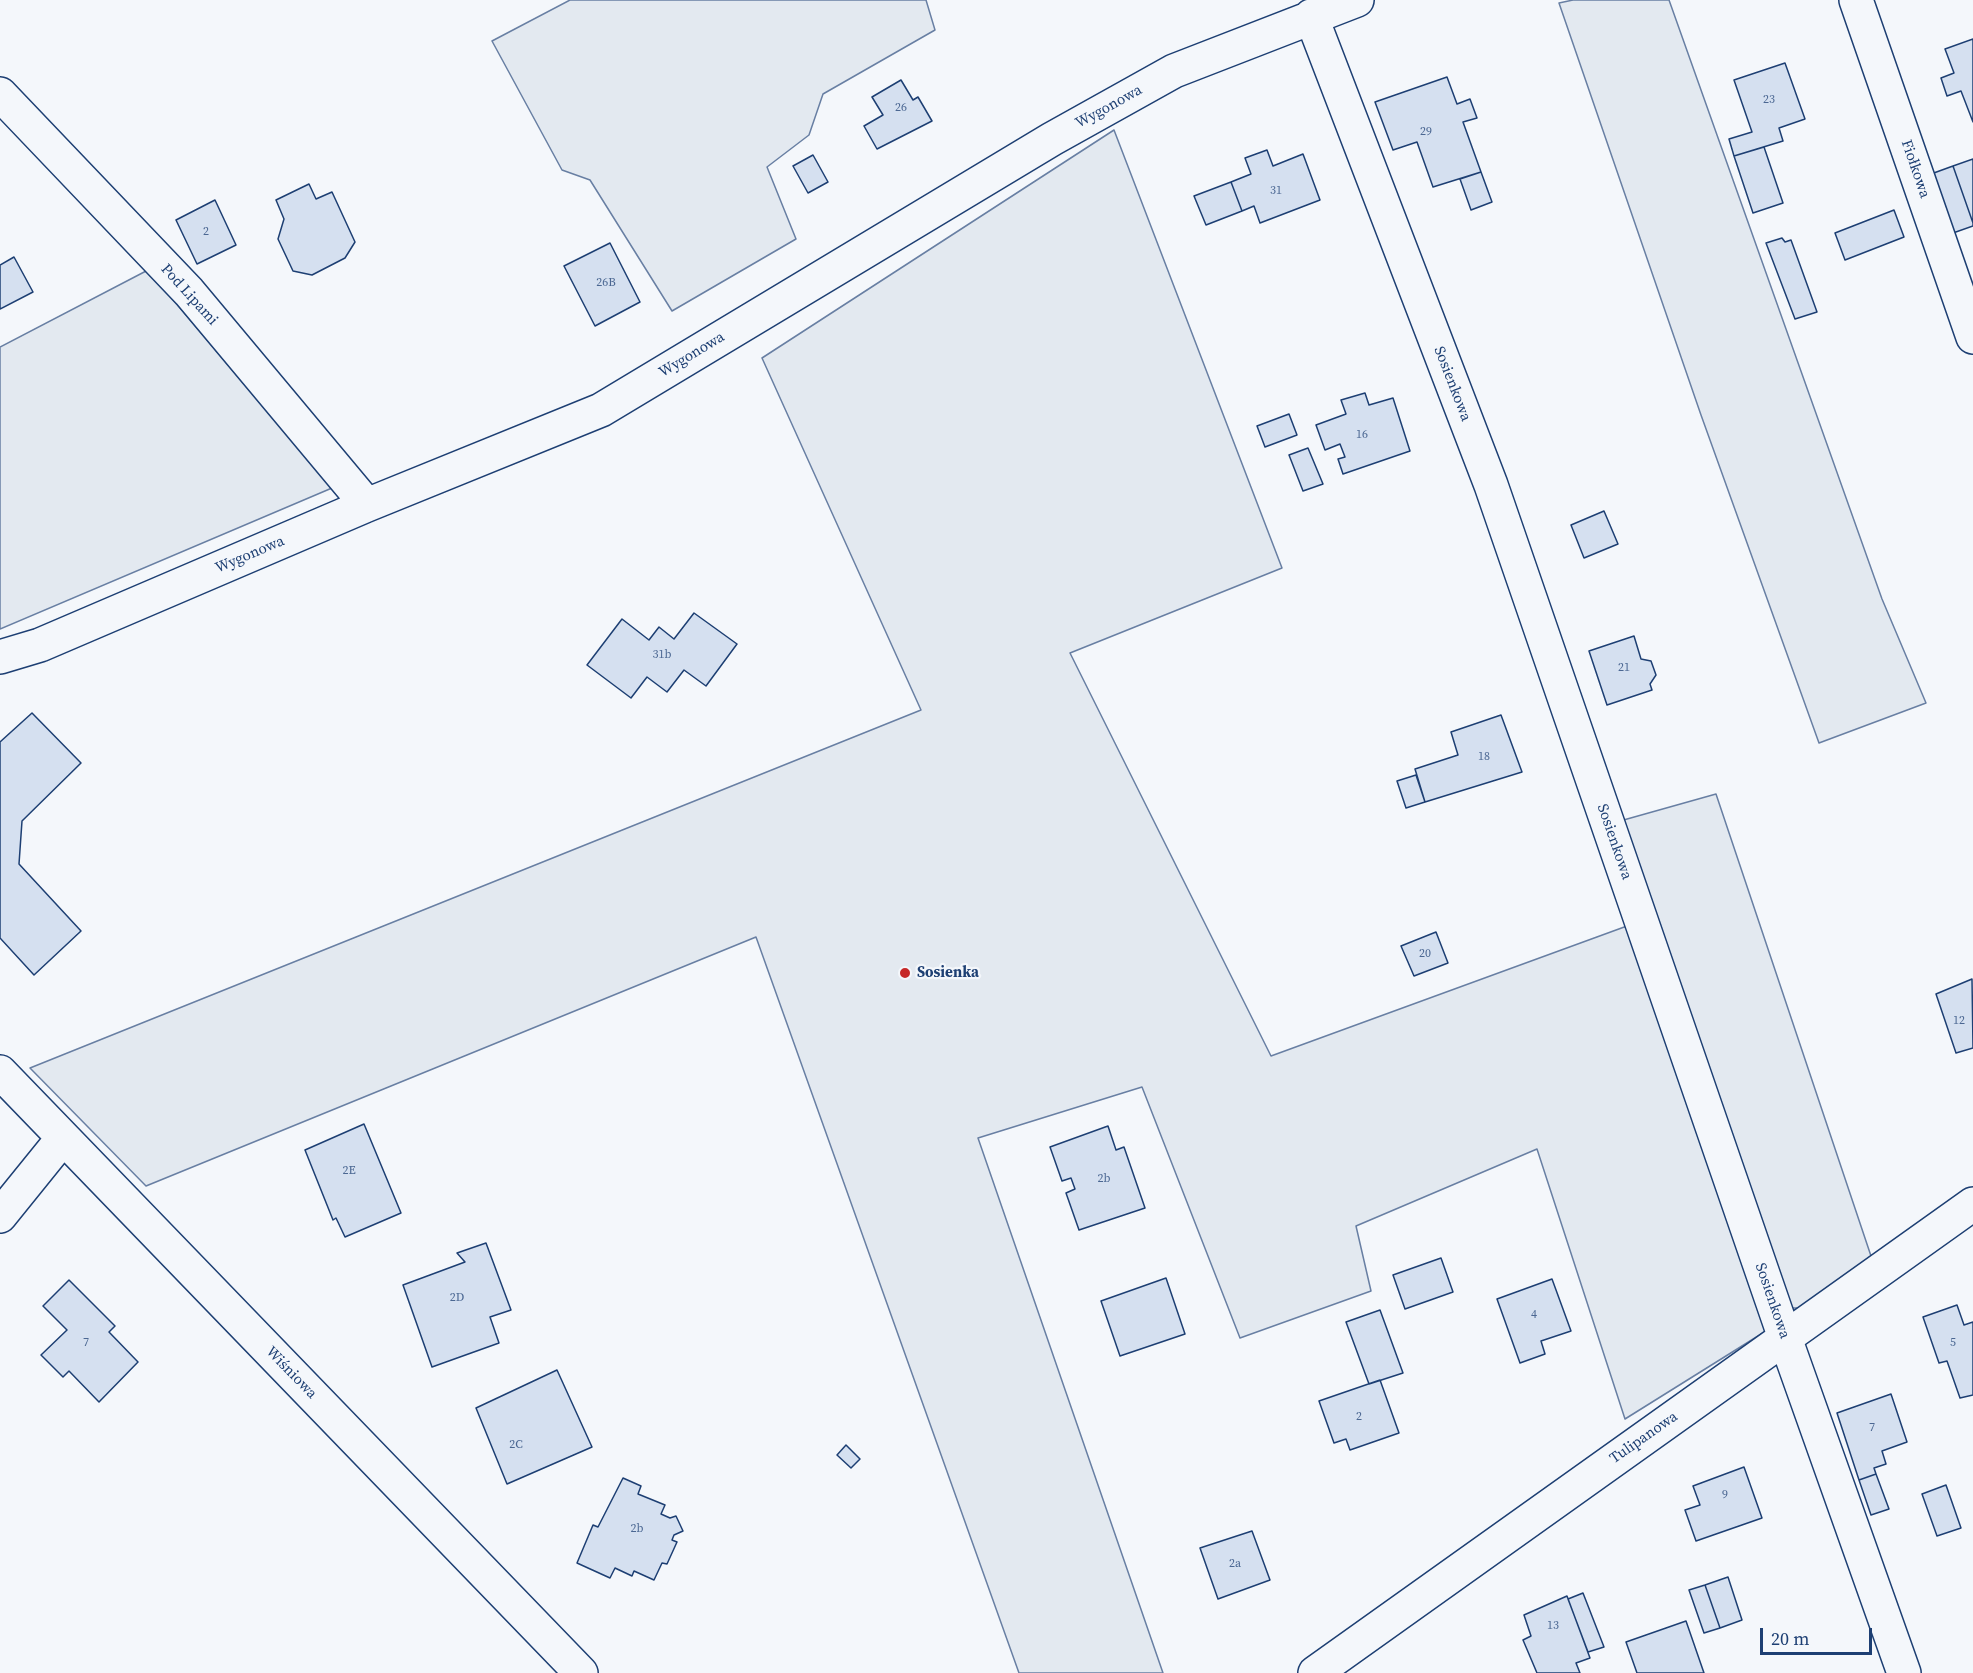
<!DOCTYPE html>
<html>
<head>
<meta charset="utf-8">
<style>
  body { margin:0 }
  #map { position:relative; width:1973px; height:1673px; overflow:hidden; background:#f4f7fb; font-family:"Source Serif 4",serif }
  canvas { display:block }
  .scale { position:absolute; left:1760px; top:1628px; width:112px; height:27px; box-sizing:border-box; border:3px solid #1d3f73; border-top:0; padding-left:8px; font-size:18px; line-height:21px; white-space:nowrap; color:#1d3f73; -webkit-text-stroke:4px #f4f7fb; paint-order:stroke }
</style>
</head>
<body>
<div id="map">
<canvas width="1973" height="1673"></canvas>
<div class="scale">20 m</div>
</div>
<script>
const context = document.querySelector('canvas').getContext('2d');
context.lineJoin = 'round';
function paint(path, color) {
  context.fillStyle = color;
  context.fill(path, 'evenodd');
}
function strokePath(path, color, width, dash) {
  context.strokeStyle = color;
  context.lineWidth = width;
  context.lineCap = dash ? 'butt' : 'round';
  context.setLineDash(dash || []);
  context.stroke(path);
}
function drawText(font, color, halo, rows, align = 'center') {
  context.font = font + ' "Source Serif 4",serif';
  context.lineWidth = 4.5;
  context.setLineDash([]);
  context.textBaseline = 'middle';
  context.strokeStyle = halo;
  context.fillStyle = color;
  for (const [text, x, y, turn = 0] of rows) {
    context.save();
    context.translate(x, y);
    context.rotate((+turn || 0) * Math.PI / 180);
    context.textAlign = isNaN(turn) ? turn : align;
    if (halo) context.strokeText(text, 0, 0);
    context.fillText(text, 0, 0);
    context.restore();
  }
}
const green = new Path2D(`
  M 570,0 L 926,0 L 935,30 L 823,94 L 809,135 L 767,167 L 796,239 L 672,311 L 590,180 L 562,170 L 492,41 Z
  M 1573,0 L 1669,0 L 1882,599 L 1926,703 L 1819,743 L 1701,415 L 1559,3 Z
  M 1114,130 L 1282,568 L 1070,653 L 1271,1056 L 1627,926 L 1766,1331 L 1625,1419 L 1537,1149 L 1356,1226 L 1371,1291 L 1240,1338 L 1142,1087 L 978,1138 L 1163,1673 L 1019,1673 L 756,937 L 146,1186 L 30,1068 L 921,710 L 762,358 Z
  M 148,270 L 332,488 L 0,629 L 0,347 Z
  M 1716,794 L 1872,1259 L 1800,1308 L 1788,1308 L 1620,821 Z`);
paint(green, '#e3e9f0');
strokePath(green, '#687fa3', 1.5);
const building = new Path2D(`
  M 1973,39 L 1973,122 L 1961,91 L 1947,96 L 1941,78 L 1954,73 L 1945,49 Z
  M 1785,63 L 1805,119 L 1779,128 L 1783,141 L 1734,156 L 1729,139 L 1752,132 L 1734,80 Z
  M 1447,77 L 1457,104 L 1470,99 L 1477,118 L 1463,122 L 1481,172 L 1433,187 L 1417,142 L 1393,150 L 1375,102 Z
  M 901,80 L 913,100 L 918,97 L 932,121 L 877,149 L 864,126 L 883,115 L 872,97 Z
  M 1764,147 L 1783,203 L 1753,213 L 1734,156 Z
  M 1267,150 L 1273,166 L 1303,154 L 1320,200 L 1260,223 L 1254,206 L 1242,211 L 1231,182 L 1251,174 L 1245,158 Z
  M 813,155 L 828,182 L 808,193 L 793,166 Z
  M 1973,159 L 1973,223 L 1953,166 Z
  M 1953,166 L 1973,223 L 1973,226 L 1953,233 L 1931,174 Z
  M 1481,172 L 1492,202 L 1471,210 L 1460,179 Z
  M 1231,182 L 1242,211 L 1206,225 L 1194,196 Z
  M 309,184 L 316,199 L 332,192 L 355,242 L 345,258 L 312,275 L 293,271 L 278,239 L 284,219 L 276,200 Z
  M 215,200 L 236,245 L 197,264 L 176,220 Z
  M 1894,210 L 1904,237 L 1845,260 L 1835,233 Z
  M 1782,238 L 1785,242 L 1791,240 L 1817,312 L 1795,319 L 1766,243 Z
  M 610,243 L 640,302 L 595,326 L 564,266 Z
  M 14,257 L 33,292 L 0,309 L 0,265 Z
  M 1365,393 L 1369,405 L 1393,398 L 1410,451 L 1343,474 L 1338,459 L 1345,457 L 1340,444 L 1325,450 L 1316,425 L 1346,414 L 1341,400 Z
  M 1289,414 L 1297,435 L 1265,447 L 1257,426 Z
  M 1308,448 L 1323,484 L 1303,491 L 1289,455 Z
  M 1604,511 L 1618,544 L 1584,558 L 1571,525 Z
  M 694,613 L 737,644 L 706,686 L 684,670 L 667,692 L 647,677 L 631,698 L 587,665 L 622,619 L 649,640 L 659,627 L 674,639 Z
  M 1634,636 L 1641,659 L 1651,661 L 1656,675 L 1650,684 L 1652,690 L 1607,705 L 1589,651 Z
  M 32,713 L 81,763 L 22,821 L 19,864 L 81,931 L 34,975 L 0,938 L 0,742 Z
  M 1501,715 L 1522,772 L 1425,802 L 1415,769 L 1458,755 L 1451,732 Z
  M 1416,775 L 1425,802 L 1406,808 L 1397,781 Z
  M 1436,932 L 1448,963 L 1414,976 L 1401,946 Z
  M 1972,979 L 1973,1048 L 1956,1053 L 1936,994 Z
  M 364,1124 L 401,1213 L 345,1237 L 336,1218 L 333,1220 L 305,1150 Z
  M 1108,1126 L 1116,1150 L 1124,1147 L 1145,1208 L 1079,1230 L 1066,1193 L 1075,1189 L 1071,1178 L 1062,1181 L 1050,1147 Z
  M 486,1243 L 511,1310 L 490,1317 L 499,1343 L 432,1367 L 403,1285 L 465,1262 L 457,1253 Z
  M 1441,1258 L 1453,1292 L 1405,1309 L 1393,1275 Z
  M 1166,1278 L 1185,1334 L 1120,1356 L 1101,1301 Z
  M 1552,1279 L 1571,1331 L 1541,1341 L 1545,1354 L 1520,1363 L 1497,1299 Z
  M 69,1280 L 115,1326 L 109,1332 L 138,1362 L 99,1402 L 69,1371 L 63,1377 L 41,1355 L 67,1330 L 43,1306 Z
  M 1957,1305 L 1964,1325 L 1973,1322 L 1973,1395 L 1960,1398 L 1947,1361 L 1939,1363 L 1923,1317 Z
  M 1380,1310 L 1403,1373 L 1369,1384 L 1346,1322 Z
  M 557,1370 L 592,1447 L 507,1484 L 476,1408 Z
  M 1380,1380 L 1399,1433 L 1350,1450 L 1346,1439 L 1334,1443 L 1319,1401 Z
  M 1891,1394 L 1907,1442 L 1882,1451 L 1886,1464 L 1874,1468 L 1876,1474 L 1859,1480 L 1837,1413 Z
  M 846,1445 L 860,1459 L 851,1468 L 837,1455 Z
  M 1744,1467 L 1762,1518 L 1696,1541 L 1685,1510 L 1700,1505 L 1693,1486 Z
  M 1876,1474 L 1889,1509 L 1871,1515 L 1859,1480 Z
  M 623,1478 L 641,1486 L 638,1494 L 665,1505 L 661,1514 L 670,1518 L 676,1516 L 683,1531 L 674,1535 L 672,1540 L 677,1542 L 667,1564 L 662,1563 L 654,1580 L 634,1571 L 632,1576 L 615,1568 L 610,1578 L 577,1563 L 593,1525 L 598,1527 Z
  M 1946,1485 L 1961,1528 L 1937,1536 L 1922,1494 Z
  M 1252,1531 L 1270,1580 L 1218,1599 L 1200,1548 Z
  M 1728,1577 L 1742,1620 L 1720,1628 L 1705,1585 Z
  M 1705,1585 L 1720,1628 L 1704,1633 L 1689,1590 Z
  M 1583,1593 L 1604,1647 L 1588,1652 L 1568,1599 Z
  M 1567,1596 L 1590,1658 L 1576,1663 L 1580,1673 L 1537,1673 L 1523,1640 L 1531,1636 L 1524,1615 Z
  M 1686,1621 L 1704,1673 L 1637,1673 L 1626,1642 Z`);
paint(building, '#d5e0f0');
strokePath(building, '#1d3f73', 1.5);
const minor = new Path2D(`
  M 1856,0 L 1973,337
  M 1311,16 L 1491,485 L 1785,1338 L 1904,1673
  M 0,94 L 189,292 L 367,505
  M 0,657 L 40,645 L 367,505 L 601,410 L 1052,139 L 1174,71 L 1357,0
  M 0,1072 L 581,1673
  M 0,1216 L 63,1138
  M 1315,1673 L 1973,1204`);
strokePath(minor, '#1d3f73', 36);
strokePath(minor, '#f4f7fb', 33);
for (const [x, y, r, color] of [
  [905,973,6,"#c62828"]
]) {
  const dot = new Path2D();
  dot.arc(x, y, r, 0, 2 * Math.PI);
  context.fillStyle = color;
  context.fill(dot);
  strokePath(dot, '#f4f7fb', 2);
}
drawText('12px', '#4b6792', null, [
  ["23",1769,100],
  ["26",901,108],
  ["29",1426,132],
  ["31",1276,191],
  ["2",206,232],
  ["26B",606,283],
  ["16",1362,435],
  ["31b",662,655],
  ["21",1624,668],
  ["18",1484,757],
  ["20",1425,954],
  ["12",1959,1021],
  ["2E",349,1171],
  ["2b",1104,1179],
  ["2D",457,1298],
  ["4",1534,1315],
  ["7",86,1343],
  ["5",1953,1343],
  ["2",1359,1417],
  ["7",1872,1428],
  ["2C",516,1445],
  ["9",1725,1495],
  ["2b",637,1529],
  ["2a",1235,1564],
  ["13",1553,1626]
]);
drawText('15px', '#1d3f73', '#f4f7fb', [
  ["Wygonowa",1109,107,-29],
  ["Fiołkowa",1915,169,71],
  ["Pod Lipami",189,295,48],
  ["Wygonowa",692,355,-31],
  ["Sosienkowa",1452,384,69],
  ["Wygonowa",250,555,-23],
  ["Sosienkowa",1614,842,71],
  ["Sosienkowa",1772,1301,71],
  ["Wiśniowa",291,1373,46],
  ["Tulipanowa",1644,1438,-35]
]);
drawText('bold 15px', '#1d3f73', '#f4f7fb', [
  ["Sosienka",917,973]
], 'left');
</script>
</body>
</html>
